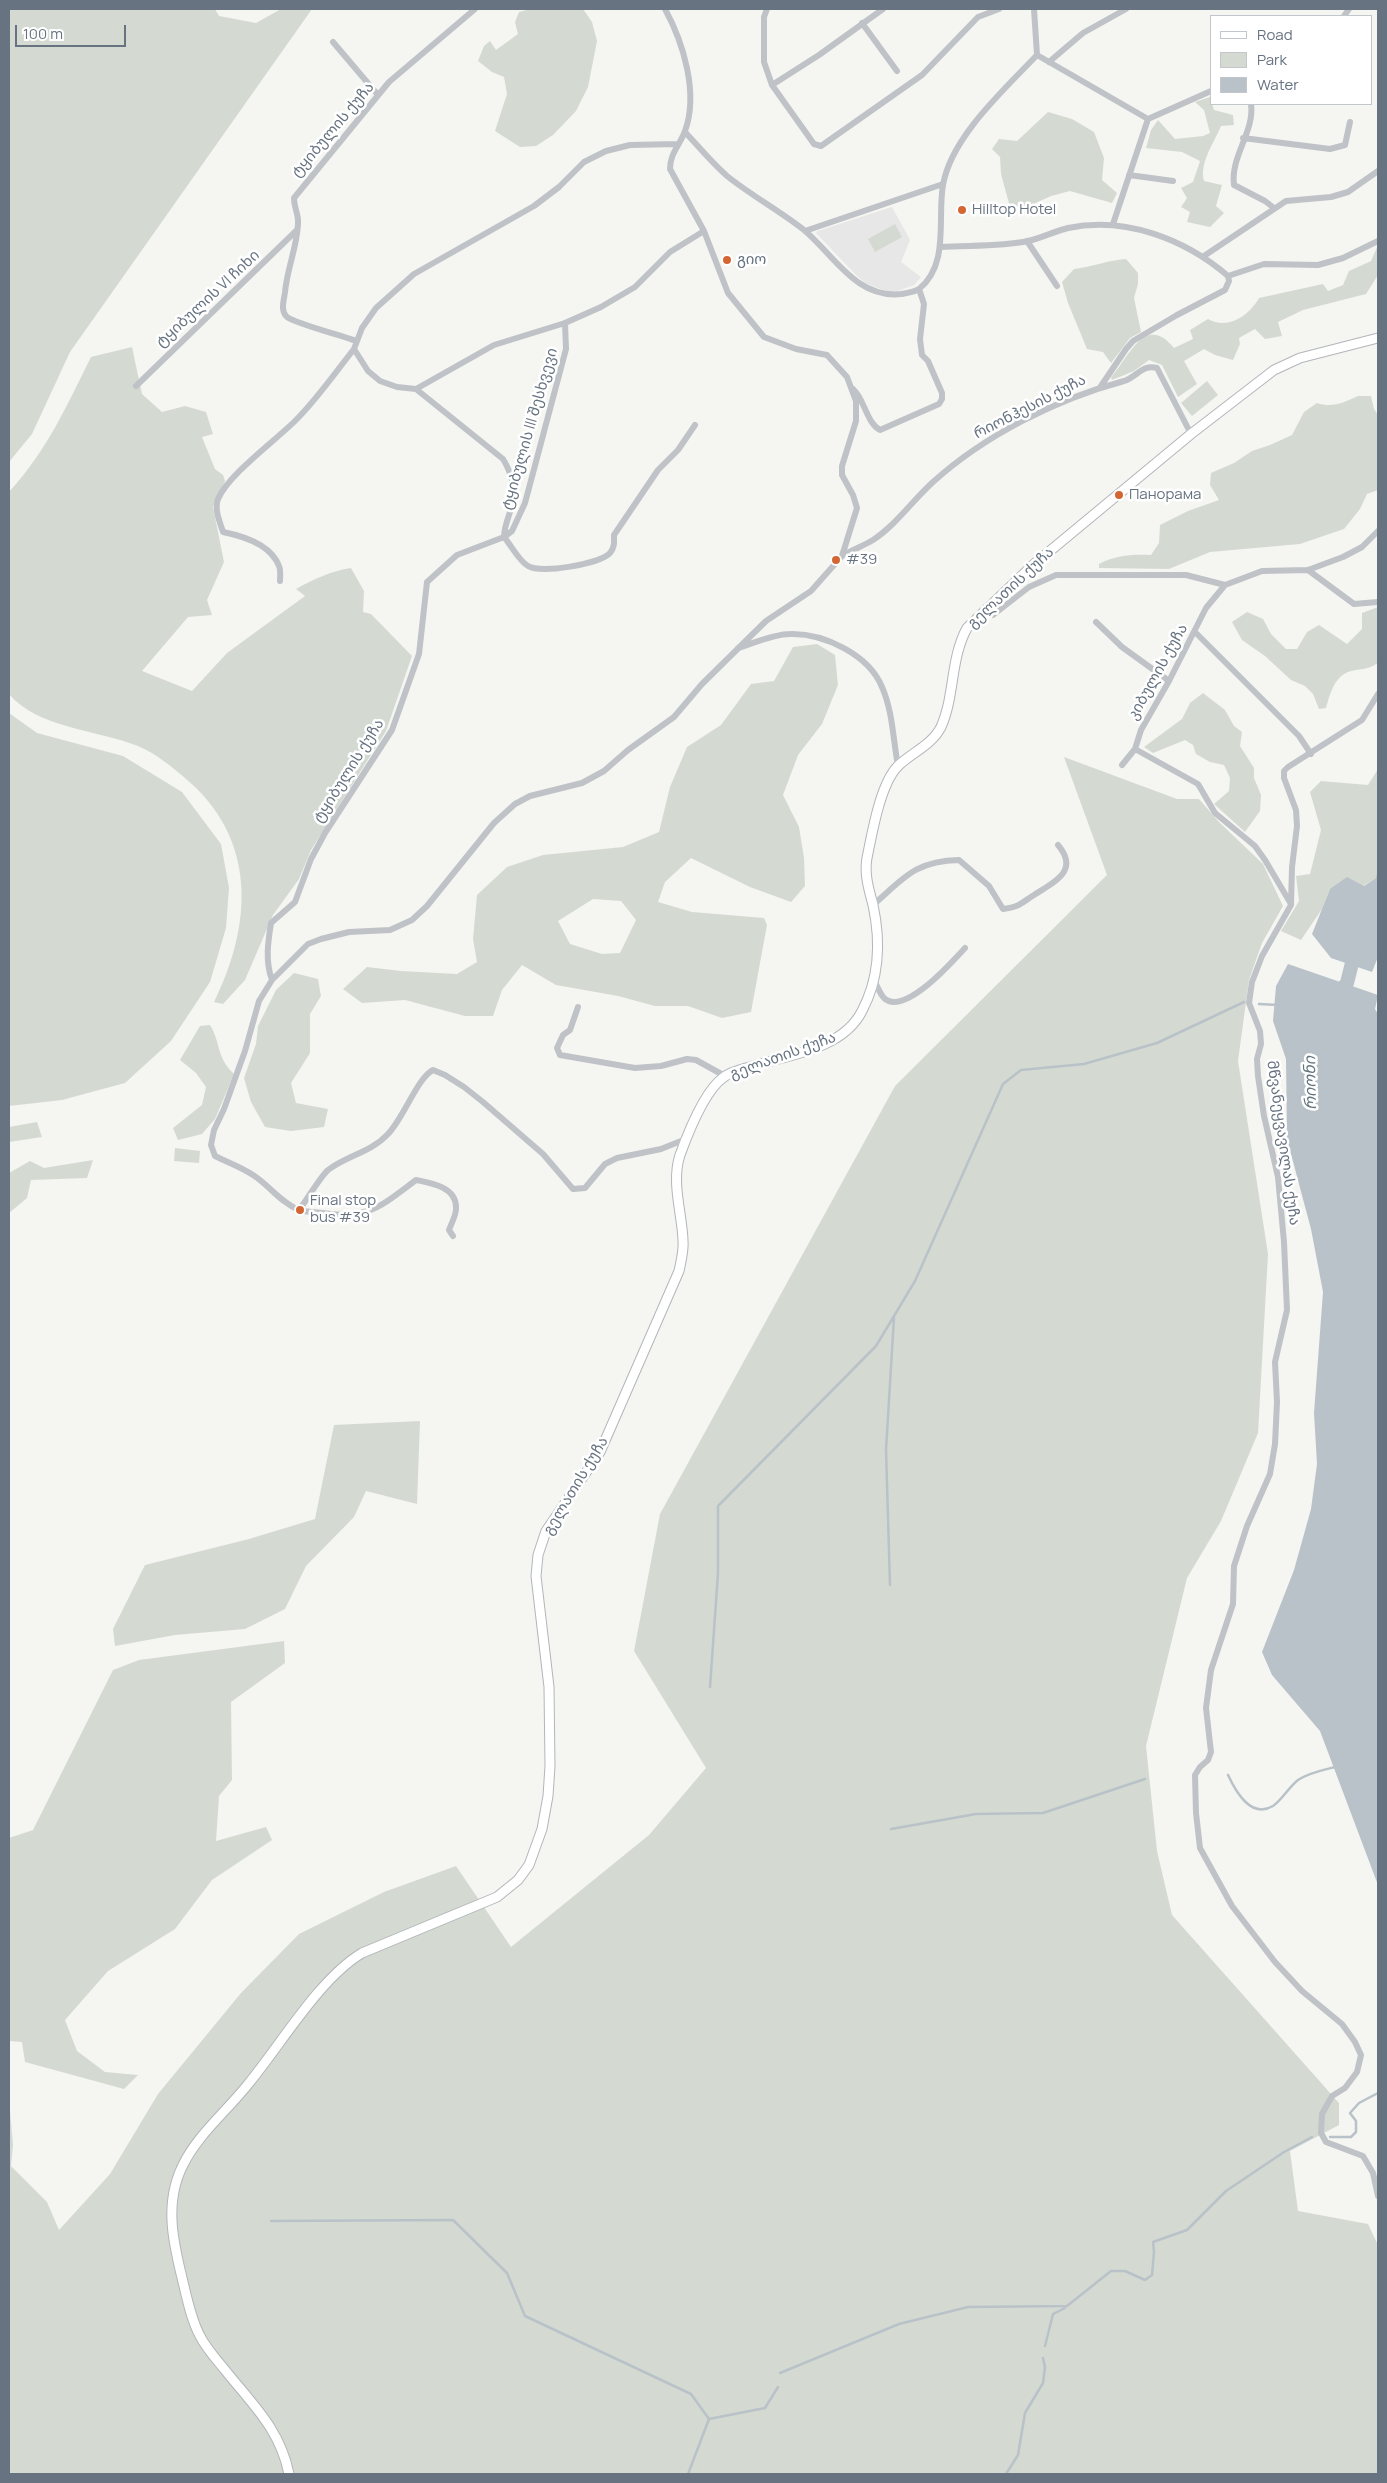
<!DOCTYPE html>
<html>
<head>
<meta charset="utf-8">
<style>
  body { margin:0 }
  #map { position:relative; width:1387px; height:2483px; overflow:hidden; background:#f5f5f2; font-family:Manrope,sans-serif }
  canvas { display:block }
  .frame { position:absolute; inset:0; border:10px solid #677381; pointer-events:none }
  .legend { position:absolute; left:1210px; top:15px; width:162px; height:90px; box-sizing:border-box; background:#fff; border:1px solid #c2c7cd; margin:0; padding:6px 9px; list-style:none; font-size:15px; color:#677381 }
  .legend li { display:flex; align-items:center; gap:10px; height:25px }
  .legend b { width:25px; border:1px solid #c2c7cd }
  .scale { position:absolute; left:15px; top:25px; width:111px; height:22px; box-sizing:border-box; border:2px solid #677381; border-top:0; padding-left:6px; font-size:15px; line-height:18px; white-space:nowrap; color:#677381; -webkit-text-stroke:4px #fff; paint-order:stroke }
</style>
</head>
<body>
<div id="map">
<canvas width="1387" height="2483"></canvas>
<div class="frame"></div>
<ul class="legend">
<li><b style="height:6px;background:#fff"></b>Road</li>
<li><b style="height:14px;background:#d4dad2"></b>Park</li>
<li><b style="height:14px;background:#b9c2c8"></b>Water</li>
</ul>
<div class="scale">100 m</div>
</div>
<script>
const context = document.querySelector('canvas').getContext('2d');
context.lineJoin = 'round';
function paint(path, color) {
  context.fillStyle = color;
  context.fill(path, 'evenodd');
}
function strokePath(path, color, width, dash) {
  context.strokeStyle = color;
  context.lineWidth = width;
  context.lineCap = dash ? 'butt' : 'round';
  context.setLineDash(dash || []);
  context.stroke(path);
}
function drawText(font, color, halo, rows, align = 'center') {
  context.font = font + ' Manrope,"Noto Sans Georgian",sans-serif';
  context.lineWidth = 5;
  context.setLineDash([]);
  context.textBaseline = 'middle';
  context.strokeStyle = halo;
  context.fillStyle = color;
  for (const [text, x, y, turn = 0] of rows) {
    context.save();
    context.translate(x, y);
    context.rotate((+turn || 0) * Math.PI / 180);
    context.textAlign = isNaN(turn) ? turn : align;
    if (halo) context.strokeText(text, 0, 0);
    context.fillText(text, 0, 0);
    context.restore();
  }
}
paint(new Path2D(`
  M 892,207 L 910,240 L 901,262 L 921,277 L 914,285 L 892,293 L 867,284 L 857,276 L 816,233 L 818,231 Z`), '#e6e7e6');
paint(new Path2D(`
  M 9,9 L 215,9 L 219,16 L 256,23 L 281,9 L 312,9 L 70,352 L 32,434 L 9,462 Z
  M 531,9 L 583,9 L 592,22 L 597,41 L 588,87 L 576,111 L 553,135 L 536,146 L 520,147 L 495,131 L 507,94 L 504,77 L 492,72 L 478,61 L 484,46 L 490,41 L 496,50 L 518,34 L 515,22 L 519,12 Z
  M 1210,97 L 1214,110 L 1233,115 L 1234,125 L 1221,126 C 1214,143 1199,163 1204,181 L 1222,185 L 1216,206 L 1224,213 L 1210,227 L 1187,222 L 1190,212 L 1181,207 L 1187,198 L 1181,188 L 1193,182 L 1200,161 L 1182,152 L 1146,148 L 1151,130 L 1158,120 L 1175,139 L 1203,136 L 1210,133 L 1204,110 L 1195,102 Z
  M 1048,112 L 1072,119 L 1094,132 L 1104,158 L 1102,180 L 1117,193 L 1112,203 L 1070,191 L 1051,196 L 1029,206 L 1010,207 L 1001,174 L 1000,157 L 992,149 L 999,139 L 1017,141 Z
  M 895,224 L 902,237 L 875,252 L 868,239 Z
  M 1378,245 L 1378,275 L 1366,294 L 1303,310 L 1278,322 L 1282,336 L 1265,339 L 1255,329 L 1239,338 L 1240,344 L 1233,360 L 1215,355 L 1204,349 L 1184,361 L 1197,384 L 1178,397 L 1162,365 L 1149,360 L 1134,371 L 1112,380 L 1111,377 C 1128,359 1145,312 1174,348 L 1193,339 L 1190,330 L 1208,319 C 1228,330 1249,316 1259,298 L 1323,284 L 1328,291 L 1343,285 L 1349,271 L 1371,261 Z
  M 1126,259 L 1138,273 L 1138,284 L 1134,298 L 1141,332 L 1130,338 L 1111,363 L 1103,352 L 1087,349 L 1068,303 L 1062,282 L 1074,269 C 1092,267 1108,260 1126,259 Z
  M 132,347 L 142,394 L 162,412 L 185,406 L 206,412 L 213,434 L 202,437 L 215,469 L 223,475 L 225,481 L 213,507 L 224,562 L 207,600 L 212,615 L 188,617 L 142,671 L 192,691 L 227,653 L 305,596 L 296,589 C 314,579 331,571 351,568 L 364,591 L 363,612 L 371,614 L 412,656 L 386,731 L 311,850 L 299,879 L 273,915 L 245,980 L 223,1004 L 214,1002 C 253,924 257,838 185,778 C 171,766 155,753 138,746 C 98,730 37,728 9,694 L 9,492 C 48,449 66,407 91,357 Z
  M 1207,381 L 1218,395 L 1192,416 L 1181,403 Z
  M 1358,396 L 1371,396 L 1374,409 L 1378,415 L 1378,490 L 1367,494 L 1360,509 L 1344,529 L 1300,544 L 1210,552 L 1169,569 L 1099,568 L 1099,564 C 1116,555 1132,554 1151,555 L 1159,543 L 1160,525 L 1188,511 L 1219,500 L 1210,485 L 1211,473 L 1234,463 L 1252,451 L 1270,445 L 1292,435 L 1304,412 L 1317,403 C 1332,408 1343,403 1358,396 Z
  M 1378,607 L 1378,663 C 1366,671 1360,668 1348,672 C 1334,678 1330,694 1326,708 L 1319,709 L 1313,694 L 1305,686 L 1291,680 L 1265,656 L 1242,640 L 1232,622 L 1247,612 L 1263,619 L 1271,634 L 1286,649 L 1297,649 L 1307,632 L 1319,625 L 1347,644 L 1362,629 L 1362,613 Z
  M 817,644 L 835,655 L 838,685 L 822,724 L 798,755 L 783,795 L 799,827 L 804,858 L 805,886 L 791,902 L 750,887 L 691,858 L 665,882 L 658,902 L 692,912 L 764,918 L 767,925 L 751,1012 L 722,1018 L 688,1006 L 655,1006 L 618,996 L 556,985 L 522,965 L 502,990 L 493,1016 L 465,1016 L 405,1000 L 362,1003 L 343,989 L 367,967 L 401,971 L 457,974 L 477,962 L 473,939 L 477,895 L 507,867 L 543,855 L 623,847 L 659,832 L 670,787 L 687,747 L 721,725 L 751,684 L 774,681 L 793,647 ZM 593,899 L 621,901 L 636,920 L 620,953 L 602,954 L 570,944 L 558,921 Z
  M 1203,693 L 1225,710 L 1234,726 L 1242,732 L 1240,746 L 1254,768 L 1254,778 L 1261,795 L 1260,811 L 1245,832 L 1214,804 L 1229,791 L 1230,778 L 1224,765 L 1210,762 L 1196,754 L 1193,745 L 1185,740 L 1153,753 L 1144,747 L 1182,719 L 1190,703 Z
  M 9,713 L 37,733 L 123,756 L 182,792 L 221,844 L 229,888 L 226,928 L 210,982 L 171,1041 L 125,1083 L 62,1100 L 9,1106 Z
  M 1064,757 L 1177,799 L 1199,799 L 1219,822 L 1263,864 L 1283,906 L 1262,943 L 1249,980 L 1238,1061 L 1268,1254 L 1258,1433 L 1221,1521 L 1187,1578 L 1146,1746 L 1157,1851 L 1172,1915 L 1339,2103 L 1339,2125 L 1290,2151 L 1298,2211 L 1368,2224 L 1378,2245 L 1378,2474 L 9,2474 L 9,2099 L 13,2145 L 11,2166 L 47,2202 L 59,2230 L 110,2174 L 158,2094 L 241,1993 L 299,1934 L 384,1892 L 456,1866 L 511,1947 L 649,1835 L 706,1768 L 634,1651 L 660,1514 L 895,1086 L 1107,875 Z
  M 1378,769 L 1378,860 L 1376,878 L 1363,886 L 1330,889 L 1322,909 L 1301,940 L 1281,931 L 1299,901 L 1296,876 L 1310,874 L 1321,830 L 1310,792 L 1321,781 L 1368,785 Z
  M 294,973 L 318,979 L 321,996 L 310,1014 L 310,1053 L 291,1083 L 296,1103 L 328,1109 L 324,1127 L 291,1131 L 265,1127 L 251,1102 L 244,1078 L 256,1044 L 258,1026 L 276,990 Z
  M 210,1025 C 221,1043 216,1057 234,1074 L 215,1119 L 202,1134 L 178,1140 L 173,1128 L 202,1105 L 206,1087 L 196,1073 L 180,1060 L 200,1026 Z
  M 37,1122 L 42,1137 L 9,1142 L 9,1127 Z
  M 175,1148 L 200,1151 L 199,1163 L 174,1161 Z
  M 93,1160 L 87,1178 L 31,1180 L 27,1198 L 9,1213 L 9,1173 L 30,1161 L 44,1168 Z
  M 420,1421 L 417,1504 L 366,1491 L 354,1517 L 306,1566 L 285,1609 L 245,1629 L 175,1635 L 115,1646 L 113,1629 L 145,1565 L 249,1539 L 315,1519 L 334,1425 Z
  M 284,1641 L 285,1663 L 231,1702 L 232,1780 L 219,1796 L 216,1841 L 266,1827 L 272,1840 L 212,1880 L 175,1929 L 108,1971 L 65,2020 L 77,2051 L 105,2072 L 138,2075 L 124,2089 L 25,2062 L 22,2042 L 9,2041 L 9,1838 L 33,1830 L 113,1670 L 139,1660 Z`), '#d4dad2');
paint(new Path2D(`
  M 1378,860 L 1378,957 L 1372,972 L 1331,958 L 1312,934 L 1330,889 L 1347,877 L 1364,886 L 1376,878 Z
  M 1288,964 L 1378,995 L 1375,1009 L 1378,1014 L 1378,1885 L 1320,1731 L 1272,1675 L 1262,1652 L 1294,1570 L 1311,1509 L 1317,1464 L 1314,1413 L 1323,1292 L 1311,1229 L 1287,1139 L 1286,1059 L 1273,1021 L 1276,986 Z`), '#b9c2c8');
strokePath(new Path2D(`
  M 1259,1004 L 1278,1005
  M 890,1585 L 886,1450 L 894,1317
  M 710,1687 L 718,1573 L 718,1506 L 876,1346 L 915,1281 L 1003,1084 L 1021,1070 L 1084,1064 L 1157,1043 L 1244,1002
  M 1228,1775 C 1236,1792 1251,1819 1273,1806 C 1281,1801 1289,1787 1298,1780 C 1308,1773 1323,1770 1335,1767
  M 891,1829 L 976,1814 L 1043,1813 L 1145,1779
  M 1330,2137 L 1351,2137 L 1356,2132 L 1356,2121 L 1350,2113 L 1359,2103 L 1378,2093
  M 271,2221 L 453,2220 L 507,2273 L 525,2316 L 691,2394 L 709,2419
  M 1045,2346 L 1053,2314 L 1065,2308
  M 780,2373 L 899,2324 L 968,2307 L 1067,2306 L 1111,2271 L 1125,2271 L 1145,2280 L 1152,2275 L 1154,2252 L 1153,2242 L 1187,2230 L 1226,2191 L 1284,2152 L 1312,2137
  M 688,2474 L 709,2419 L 765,2408 L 778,2387
  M 1006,2474 L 1018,2455 L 1025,2413 L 1043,2383 L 1045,2367 L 1043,2358`), '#b9c2c8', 2.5);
strokePath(new Path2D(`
  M 1335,997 L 1347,983 L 1356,947`), '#b9c2c8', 14);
const secondary = new Path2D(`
  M 289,2474 C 280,2429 252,2404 225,2370 C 216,2359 206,2348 200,2336 C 192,2321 188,2303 184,2286 C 174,2246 163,2204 183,2165 C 198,2134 228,2110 249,2083 C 282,2043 319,1979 362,1953 L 497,1897 L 518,1880 L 529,1865 L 542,1829 L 548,1796 L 550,1766 L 549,1687 L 536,1576 L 538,1555 L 546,1531 L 600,1452 L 679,1271 C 681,1261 684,1251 683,1240 C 682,1213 671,1182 680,1155 C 688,1133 705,1090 724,1077 C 731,1071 744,1069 753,1066 C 789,1055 843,1049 862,1011 C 880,977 881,942 873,905 C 869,890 864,874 867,858 C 872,834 880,784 898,766 C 911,753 932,745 941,727 C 955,696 950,659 967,628 L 1033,565 L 1191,434 L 1274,370 L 1300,358 L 1378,338`);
strokePath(secondary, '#b2b6ba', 11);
strokePath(new Path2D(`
  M 767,9 L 764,17 L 764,62 L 772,85 L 814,144 L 821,146 L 922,75 L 978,17 L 999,9
  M 1344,16 L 1349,9
  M 862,23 L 897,71
  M 333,42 L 378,95
  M 1037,55 L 1148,119
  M 1049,62 L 1083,33 L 1126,9
  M 772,85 L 819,55 L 883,9
  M 1251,104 C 1255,131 1230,157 1234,185 L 1265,201 L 1274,208
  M 685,132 C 699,147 712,163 727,176 C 752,196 780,211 804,230 C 834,255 856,299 901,294 C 907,293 915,292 919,289 C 950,264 937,218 943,185 C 951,137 1005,89 1037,55 L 1034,9
  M 1243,138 L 1330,149 L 1345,145 L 1350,122
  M 1129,175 L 1173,181
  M 1113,224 L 1148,119 L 1211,91
  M 805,231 L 943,184
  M 1027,241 L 1057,286
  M 940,247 C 968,245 1000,247 1028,241 C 1042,238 1055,231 1068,228 C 1125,216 1185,239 1228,276 L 1229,281 L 1225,290 L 1177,315 L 1133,341 L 1126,349 L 1101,386
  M 1204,256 L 1286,201 L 1331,197 L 1348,192 L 1378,171
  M 1228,276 L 1264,264 L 1318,265 L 1343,258 L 1378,241
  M 356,341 C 343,336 294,323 287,317 C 280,311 284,300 285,292 C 287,269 297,247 298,224 C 299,215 294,208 294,198 L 389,82 L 475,9
  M 136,386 L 297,230
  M 416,389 L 494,345 L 565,323 L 601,307 L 635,287 L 670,252 L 704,231
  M 853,389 C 865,400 866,422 880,430 L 939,404 L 942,399 L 942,393 L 928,361 L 922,355 L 920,339 L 924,304 L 919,289
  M 504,537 C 504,526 509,516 512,506 C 517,491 511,472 503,459 L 416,389 L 397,387 L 380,381 L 368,371 L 354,349 L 362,328 L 376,308 L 414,274 L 534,206 L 559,187 L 584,162 L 606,151 L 630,145 L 678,144
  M 504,537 C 511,545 519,561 528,566 C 541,574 600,564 610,553 C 615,547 614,542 614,535 L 658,470 L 678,450 L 695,425
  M 842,556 C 852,550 863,546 873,540 C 896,525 913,500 933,482 C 985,435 1057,399 1124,381 C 1137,377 1142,364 1157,368 L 1191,434
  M 1308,570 L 1354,604 L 1378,602
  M 280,581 C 280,577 281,570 279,566 C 271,545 243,536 223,532 C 220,522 214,510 218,499 C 229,474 275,441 296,420 C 317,399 335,373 354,349
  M 978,617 L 993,615 L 1029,587 L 1056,575 L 1186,575 L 1225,585
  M 1096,622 L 1122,647 L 1169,681
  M 1195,632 L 1299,736 L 1311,754
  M 738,648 C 754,643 774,634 790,634 C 824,633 869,655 882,687 C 893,712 893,740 898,766
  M 1378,694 L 1362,720 L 1288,767 L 1284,771 L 1284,778 L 1296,810 L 1297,826 L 1292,867 L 1291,905 L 1262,956 L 1252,982 L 1249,1003 L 1260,1031 L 1261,1044 L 1257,1059 L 1258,1076 L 1264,1116 L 1278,1177 L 1284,1242 L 1287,1310 L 1275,1362 L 1277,1402 L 1275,1444 L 1270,1474 L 1247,1526 L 1234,1566 L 1233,1604 L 1211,1670 L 1206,1708 L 1211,1752 L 1208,1760 L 1200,1767 L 1195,1775 L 1196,1813 L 1200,1848 L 1232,1906 L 1275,1962 L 1302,1991 L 1342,2024 L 1355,2042 L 1361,2055 L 1357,2072 L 1345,2088 L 1332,2096 L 1322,2114 L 1321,2133 L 1326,2142 L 1363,2156 L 1373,2173 L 1378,2196
  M 1135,749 L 1198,784 L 1215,813 L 1255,846 L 1265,860 L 1291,904
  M 1122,765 L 1135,749 L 1141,730 L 1169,681 L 1206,608 L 1225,585 L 1262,571 L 1308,570 L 1343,557 L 1362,547 L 1378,531
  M 873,905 C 904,878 915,861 959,860 L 989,886 L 1003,909 C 1020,907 1021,903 1034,895 C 1054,882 1080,871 1058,845
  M 272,980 C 265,961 268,942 271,923 L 295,902 L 311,859 L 325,833 L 392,730 L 419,654 L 427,582 L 457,555 L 504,537 L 512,531 L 525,503 L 566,349 L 565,323
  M 874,981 C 877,985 880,994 884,998 C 904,1017 952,962 965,948
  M 578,1007 L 570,1030 L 563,1035 L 557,1048 L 560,1055 L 635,1068 L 661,1066 L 687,1059 L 696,1060 L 725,1076
  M 299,1210 C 307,1200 320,1177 328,1170 C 346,1156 371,1152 387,1135 C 403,1120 417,1078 433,1070 L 445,1075 L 464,1087 L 483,1102 L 543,1154 L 573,1189 L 585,1188 L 605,1164 L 617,1158 L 661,1149 L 686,1139
  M 453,1236 L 449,1230 C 451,1224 457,1214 456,1207 C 456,1187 431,1183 416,1180 C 381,1206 368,1220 322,1213 C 315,1212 306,1212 299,1210 C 281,1203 269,1185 253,1175 C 241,1167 227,1162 215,1156 L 211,1145 L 214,1130 L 224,1109 L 245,1051 L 259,1001 L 272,980 L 308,944 L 321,939 L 349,932 L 390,930 L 412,920 L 427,906 L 494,823 L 515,804 L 530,796 L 582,783 L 604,771 L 628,750 L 674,717 L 702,684 L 766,621 L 811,591 L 842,556 L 857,508 L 853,495 L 842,475 L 842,466 L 856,421 L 856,401 L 847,377 L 827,355 L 796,349 L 764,337 L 728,293 L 704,231 L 670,169 C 670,153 680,145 685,131 C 699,93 683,42 665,9`), '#bfc2c6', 6);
strokePath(secondary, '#fff', 9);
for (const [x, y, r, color] of [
  [962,210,5,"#d46633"],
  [727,260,5,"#d46633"],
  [1119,495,5,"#d46633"],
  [836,560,5,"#d46633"],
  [300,1210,5,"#d46633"]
]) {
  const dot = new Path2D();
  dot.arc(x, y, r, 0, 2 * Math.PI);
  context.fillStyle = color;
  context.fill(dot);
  strokePath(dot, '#fff', 2);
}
drawText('15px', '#677381', '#fff', [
  ["ტყიბულის ქუჩა",333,130,-50],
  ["ტყიბულის VI ჩიხი",208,299,-43],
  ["რიონჰესის ქუჩა",1030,407,-27],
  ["ტყიბულის III შესხვევი",530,429,-74],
  ["გელათის ქუჩა",1011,588,-43],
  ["კიბულის ქუჩა",1158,672,-61],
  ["ტყიბულის ქუჩა",349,771,-58],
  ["გელათის ქუჩა",783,1056,-20],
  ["მწვანეყვავილას ქუჩა",1283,1143,82],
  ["გელათის ქუჩა",576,1486,-59]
]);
drawText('15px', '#677381', '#fff', [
  ["Hilltop Hotel",972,210],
  ["გიო",737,260],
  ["Панорама",1129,495],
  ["#39",846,560],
  ["Final stop",310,1201],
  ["bus #39",310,1218]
], 'left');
drawText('italic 16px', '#63747e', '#fff', [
  ["რიონი",1311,1083,-91]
]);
</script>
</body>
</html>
